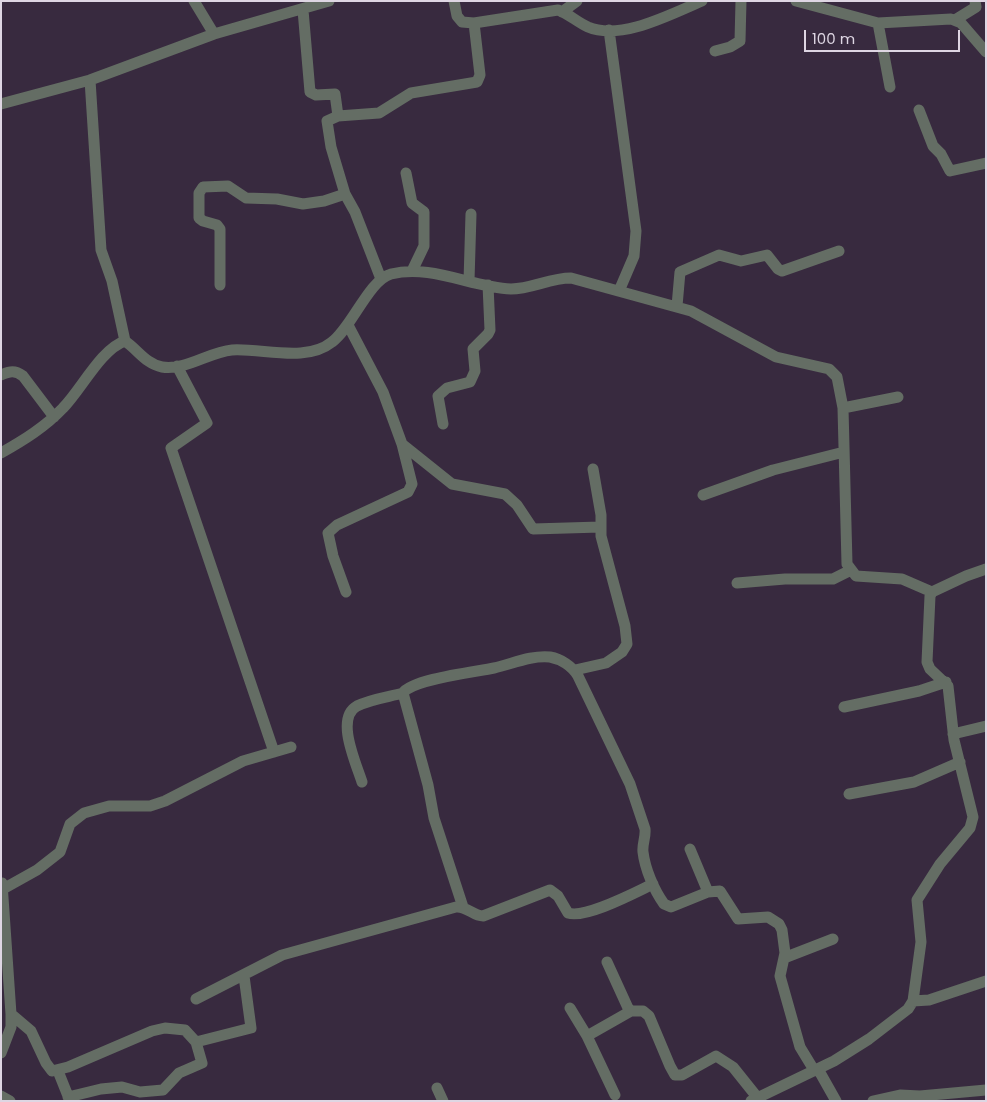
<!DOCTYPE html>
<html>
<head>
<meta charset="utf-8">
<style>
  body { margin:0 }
  #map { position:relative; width:987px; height:1102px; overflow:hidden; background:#382a3f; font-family:Poppins,sans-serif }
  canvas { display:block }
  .frame { position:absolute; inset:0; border:2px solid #ded6e3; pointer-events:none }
  .scale { position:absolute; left:804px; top:30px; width:156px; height:22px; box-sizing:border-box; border:2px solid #ded6e3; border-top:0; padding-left:6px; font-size:15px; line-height:18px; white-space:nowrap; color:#ded6e3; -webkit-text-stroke:4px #382a3f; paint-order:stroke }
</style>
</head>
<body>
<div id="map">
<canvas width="987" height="1102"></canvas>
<div class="frame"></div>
<div class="scale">100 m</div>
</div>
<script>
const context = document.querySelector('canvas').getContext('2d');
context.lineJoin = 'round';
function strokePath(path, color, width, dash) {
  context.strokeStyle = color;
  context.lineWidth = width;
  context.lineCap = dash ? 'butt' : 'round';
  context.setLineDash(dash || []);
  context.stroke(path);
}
strokePath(new Path2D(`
  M 194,1 L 214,34
  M 454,1 L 457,16 L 462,22 L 474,23 L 558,10 C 569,14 577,22 588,27 C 621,41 671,14 702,1
  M 796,1 L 878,23 L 951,19 L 961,23 L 986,52
  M 303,10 L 310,92 L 316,95 L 335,94 L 338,116
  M 562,12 L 577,1
  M 955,20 L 976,7 L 975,1
  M 878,23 L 890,87
  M 609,30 L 636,231 L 634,256 L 619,291
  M 715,51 L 730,47 L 740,41 L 741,1
  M 90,80 L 101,250 L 112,281 L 125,341
  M 1,104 L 90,80 L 214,34 L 329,1
  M 919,110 L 933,146 L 941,154 L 950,171 L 986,163
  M 406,173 L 412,203 L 424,212 L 424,246 L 412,271
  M 381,279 L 355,212 L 345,194 L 331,147 L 327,121 L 338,116 L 379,113 L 411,93 L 477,82 L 480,75 L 474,23
  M 469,281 L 471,214
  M 220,285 L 220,229 L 217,225 L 203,221 L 199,218 L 199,193 L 203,187 L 228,186 L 246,198 L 277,199 L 303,204 L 324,201 L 345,194
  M 677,306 L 680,272 L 719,255 L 741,261 L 767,255 L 778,269 L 782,271 L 839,251
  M 348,325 L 383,392 L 402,444 L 452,484 L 505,494 L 517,505 L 533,529 L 600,527
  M 177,366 L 207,423 L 171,448 L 274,752
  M 1,375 C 10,371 15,370 23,376 L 54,417
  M 843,408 L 898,397
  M 443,424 L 438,396 L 447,388 L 470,382 L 475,371 L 473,349 L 488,334 L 490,330 L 488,285
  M 1,453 C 24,440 45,427 63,408 C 81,390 101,349 125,341 C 138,350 146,364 162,367 C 185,371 209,352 232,350 C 263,348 306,363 332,342 C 352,327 369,280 391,274 C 431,264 471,287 511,289 C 531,289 550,278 571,278 L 691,311 L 776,357 L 829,369 L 837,377 L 843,408 L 847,564 L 856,576 L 902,579 L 932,592
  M 703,495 L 773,470 L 844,452
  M 737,583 L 785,579 L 833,579 L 851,570
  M 346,592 L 333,556 L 328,533 L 337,525 L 408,492 L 412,484 L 402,444
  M 575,670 L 606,663 L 622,652 L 627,644 L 625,626 L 601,536 L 601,515 L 593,469
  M 844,707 L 919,691 L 946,682
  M 953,734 L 986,726
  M 362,782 C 356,763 335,718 357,706 C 371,699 388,697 403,693
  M 849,794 L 914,782 L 960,762
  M 690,849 L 708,892
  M 3,889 L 37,870 L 60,852 L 70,824 L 84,813 L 109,806 L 150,806 L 165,801 L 243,761 L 291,747
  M 463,907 L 434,818 L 428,785 L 403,693 C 412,679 475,672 494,668 C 512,664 531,655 550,657 C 561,659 572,666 578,676 L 630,784 L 645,829 C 646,837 642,844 643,852 C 645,869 654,890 664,904 L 671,907 L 708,892 L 720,891 L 738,919 L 768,917 L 779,924 L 782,930 L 785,953 L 780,976 L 800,1047 L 814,1070
  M 784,958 L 833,939
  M 607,962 L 628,1008 L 631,1011 L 643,1011 L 649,1016 L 670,1066 L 675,1075 L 682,1075 L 716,1056 L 733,1067 L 757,1097
  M 196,999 L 282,955 L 456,907 C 467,906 473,916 483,916 L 550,890 L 558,896 L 568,913 C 586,919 636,892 653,884
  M 913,1001 L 929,1000 L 986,981
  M 570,1008 L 587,1036
  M 11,1014 L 31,1031 L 46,1063 L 52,1071 L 68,1067 L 152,1031 L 165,1028 L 185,1030 L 196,1042
  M 1,1053 L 11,1027 L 11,1014 L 2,883
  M 818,1069 L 836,1101
  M 58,1071 L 70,1101
  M 437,1088 L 443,1101
  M 615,1095 L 587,1036 L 631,1011
  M 1,1096 L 10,1101
  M 68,1097 L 101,1089 L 122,1087 L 140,1092 L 163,1090 L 179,1073 L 202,1063 L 196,1042 L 251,1028 L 244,976
  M 751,1101 L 834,1061 L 869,1039 L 908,1009 L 913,1001 L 921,942 L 917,900 L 940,864 L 970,828 L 973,817 L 954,740 L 948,686 L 930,669 L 927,662 L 930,596 L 932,592 L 966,576 L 986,569
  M 873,1101 L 900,1095 L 920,1096 L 986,1090`), '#646d64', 11);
</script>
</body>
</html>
